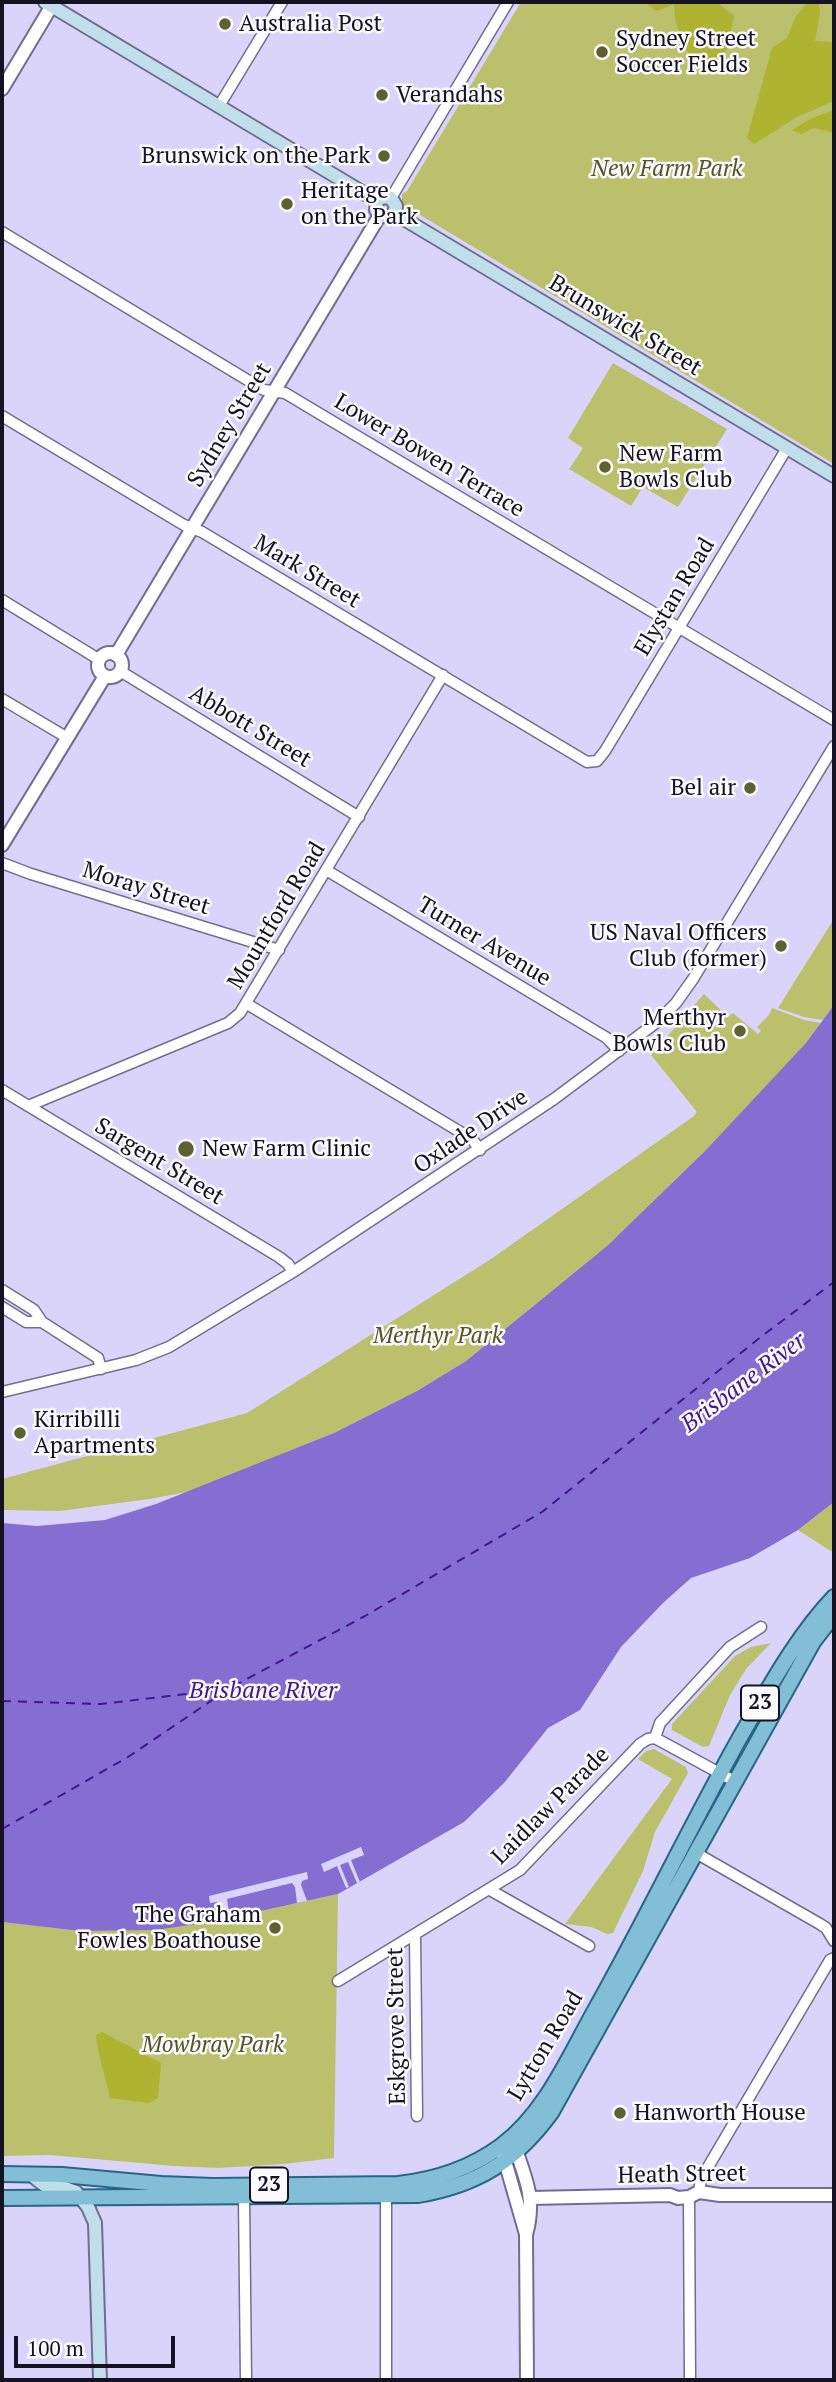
<!DOCTYPE html>
<html>
<head>
<meta charset="utf-8">
<style>
  body { margin:0 }
  #map { position:relative; width:836px; height:2382px; overflow:hidden; background:#dad4fb; font-family:"PT Serif",serif }
  canvas { display:block }
  .frame { position:absolute; inset:0; border:4px solid #151321; pointer-events:none }
  .scale { position:absolute; left:14px; top:2336px; width:161px; height:32px; box-sizing:border-box; border:4px solid #151321; border-top:0; padding-left:9px; font-size:21px; line-height:24px; white-space:nowrap; color:#151321; -webkit-text-stroke:5px #fbfafe; paint-order:stroke }
</style>
</head>
<body>
<div id="map">
<canvas width="836" height="2382"></canvas>
<div class="frame"></div>
<div class="scale">100 m</div>
</div>
<script>
const context = document.querySelector('canvas').getContext('2d');
context.lineJoin = 'round';
function paint(path, color) {
  context.fillStyle = color;
  context.fill(path, 'evenodd');
}
function strokePath(path, color, width, dash) {
  context.strokeStyle = color;
  context.lineWidth = width;
  context.lineCap = dash ? 'butt' : 'round';
  context.setLineDash(dash || []);
  context.stroke(path);
}
function drawText(font, color, halo, rows, align = 'center') {
  context.font = font + ' "PT Serif",serif';
  context.lineWidth = 5;
  context.setLineDash([]);
  context.textBaseline = 'middle';
  context.strokeStyle = halo;
  context.fillStyle = color;
  for (const [text, x, y, turn = 0] of rows) {
    context.save();
    context.translate(x, y);
    context.rotate((+turn || 0) * Math.PI / 180);
    context.textAlign = isNaN(turn) ? turn : align;
    if (halo) context.strokeText(text, 0, 0);
    context.fillText(text, 0, 0);
    context.restore();
  }
}
paint(new Path2D(`
  M 521,2 L 834,2 L 834,464 L 402,204 L 402,194 L 407,191 Z
  M 613,363 L 727,429 L 678,507 L 643,487 L 631,506 L 569,469 L 583,448 L 568,438 Z
  M 832,922 L 834,923 L 834,1005 L 823,1020 L 804,1017 L 778,1008 Z
  M 704,994 L 728,1017 L 733,1013 L 758,1034 L 761,1031 L 757,1027 L 769,1015 L 772,1008 L 804,1020 L 821,1023 L 807,1043 L 705,1151 L 607,1246 L 466,1361 L 417,1391 L 334,1433 L 192,1491 L 149,1499 L 60,1511 L 2,1510 L 2,1479 L 247,1413 L 491,1259 L 694,1116 L 697,1112 L 651,1055 Z
  M 834,1502 L 834,1553 L 798,1530 Z
  M 771,1643 L 746,1669 L 730,1695 L 709,1746 L 703,1747 L 672,1730 L 672,1724 L 735,1656 L 751,1647 Z
  M 654,1749 L 686,1767 L 688,1773 L 655,1832 L 643,1871 L 613,1933 L 607,1934 L 592,1927 L 565,1924 L 672,1779 L 638,1759 L 646,1751 Z
  M 338,1894 L 334,2158 L 284,2164 L 218,2168 L 174,2166 L 50,2155 L 2,2156 L 2,1922 L 80,1931 L 211,1922 Z`), '#bbc06c');
paint(new Path2D(`
  M 644,2 L 717,2 L 734,16 L 728,47 L 713,70 L 698,70 C 686,48 674,29 674,4 L 657,11 Z
  M 808,2 L 819,2 L 820,14 L 815,41 L 834,42 L 834,101 L 797,117 L 754,144 L 747,138 L 772,48 L 787,38 L 796,16 Z
  M 834,110 L 834,133 L 814,128 L 801,134 L 792,130 L 812,118 Z
  M 102,2032 L 161,2063 L 158,2098 L 149,2103 L 110,2098 C 106,2077 98,2057 96,2035 Z`), '#aeb331');
paint(new Path2D(`
  M 834,1005 L 834,1502 L 798,1530 L 750,1558 L 691,1578 L 663,1603 L 621,1647 L 580,1710 L 548,1728 L 504,1783 L 464,1822 L 338,1894 L 211,1922 L 155,1930 L 80,1931 L 2,1922 L 2,1523 L 37,1526 L 105,1520 L 156,1504 L 334,1433 L 417,1391 L 466,1361 L 607,1246 L 705,1151 L 806,1043 Z`), '#846ed1');
paint(new Path2D(`
  M 361,1847 L 364,1855 L 351,1860 L 360,1882 L 357,1883 L 348,1862 L 340,1865 L 349,1887 L 346,1888 L 337,1866 L 324,1872 L 321,1864 Z
  M 307,1872 L 308,1879 L 302,1881 L 301,1885 L 307,1901 L 297,1903 L 295,1887 L 292,1883 L 227,1899 L 230,1918 L 223,1919 L 217,1902 L 210,1903 L 209,1896 Z`), '#dad4fb');
strokePath(new Path2D(`
  M 2,1701 L 101,1704 L 229,1689
  M 2,1829 L 128,1757 L 230,1688 L 365,1616 L 542,1512 L 762,1336 L 834,1282`), '#44178f', 2, [9, 7]);
const minor = new Path2D(`
  M 219,106 L 282,2
  M 391,198 L 508,2
  M 2,232 L 264,390 L 285,393 L 310,408 L 834,720
  M 2,416 L 184,525 L 202,532 L 587,762 L 597,761 L 605,751 L 787,448
  M 2,600 L 100,660
  M 120,671 L 359,817
  M 2,699 L 66,737
  M 2,863 L 31,874 L 279,950
  M 326,870 L 607,1038 L 619,1051
  M 247,1004 L 472,1139 L 480,1150
  M 2,1090 L 279,1257 L 288,1264 L 293,1272
  M 28,1106 L 228,1023 L 240,1013 L 443,675
  M 2,1290 L 34,1310 L 42,1322 L 98,1358 L 101,1369
  M 2,1307 L 26,1322 L 42,1322
  M 2,1392 L 136,1360 L 169,1347 L 293,1272 L 554,1099 L 657,1022 L 676,1003 L 693,979 L 834,746
  M 655,1738 L 736,1782
  M 696,1853 L 820,1924 L 826,1928 L 834,1941
  M 490,1890 L 589,1946
  M 415,1934 L 417,2116
  M 338,1981 L 520,1870 L 640,1744 L 648,1739 L 655,1738 L 660,1723 L 730,1647 L 761,1627
  M 699,2192 L 701,2179 L 830,1960 L 834,1958
  M 244,2197 L 246,2380
  M 386,2197 L 386,2380
  M 689,2197 L 690,2380`);
const tertiary = new Path2D(`
  M 2,89 L 54,2
  M98 665a12 12 0 1 1 24 0a12 12 0 1 1-24 0Z
  M 116,655 L 380,215
  M 2,845 L 105,676
  M 517,2153 C 528,2184 535,2202 526,2235 L 527,2380
  M 503,2154 L 526,2234
  M 531,2198 L 670,2195 L 678,2198 L 689,2197 L 699,2192 L 720,2195 L 834,2195`);
const secondary = new Path2D(`
  M 45,2 L 377,201
  M 377,201 L 376,210 L 380,215 L 389,217 L 394,213
  M 377,201 L 382,197 L 391,198 L 396,206 L 394,213
  M 394,213 L 834,476
  M 30,2174 L 44,2185 L 59,2186 L 76,2192 L 88,2207 L 95,2223 L 100,2380`);
const primary = new Path2D(`
  M 2,2174 L 62,2175 L 161,2184 L 213,2186 L 398,2184 C 435,2180 471,2168 501,2146 C 545,2113 568,2059 594,2012 C 646,1920 691,1824 743,1732 C 770,1686 797,1636 834,1597
  M 2,2198 L 418,2195 C 477,2185 516,2161 551,2113 L 813,1642 L 834,1615`);
strokePath(minor, '#726d90', 13);
strokePath(tertiary, '#726d90', 16);
strokePath(secondary, '#726d90', 16);
strokePath(primary, '#276686', 18);
strokePath(minor, '#fff', 10);
strokePath(tertiary, '#fff', 12);
strokePath(secondary, '#c1dfeb', 12);
strokePath(primary, '#83bed7', 14);
for (const [x, y, r, color] of [
  [225,24,7,"#5e602e"],
  [602,52,7,"#5e602e"],
  [382,95,7,"#5e602e"],
  [384,156,7,"#5e602e"],
  [287,204,7,"#5e602e"],
  [605,467,7,"#5e602e"],
  [750,788,7,"#5e602e"],
  [781,946,7,"#5e602e"],
  [740,1031,7,"#5e602e"],
  [186,1149,9,"#5e602e"],
  [20,1433,7,"#5e602e"],
  [275,1928,7,"#5e602e"],
  [620,2113,7,"#5e602e"]
]) {
  const dot = new Path2D();
  dot.arc(x, y, r, 0, 2 * Math.PI);
  context.fillStyle = color;
  context.fill(dot);
  strokePath(dot, '#fbfafe', 2.5);
}
for (const [x, y, w] of [
  [760,1703,38],
  [269,2185,38]
]) {
  const box = new Path2D();
  box.roundRect(x - w / 2, y - 17.5, w, 35, 5);
  context.fillStyle = '#fbfafe';
  context.fill(box);
  strokePath(box, '#151321', 2);
}
drawText('bold 21px', '#151321', null, [
  ["23",760,1703],
  ["23",269,2185]
]);
drawText('23px', '#151321', '#fbfafe', [
  ["Australia Post",239,24],
  ["Sydney Street",616,39],
  ["Soccer Fields",616,65],
  ["Verandahs",396,95],
  ["Brunswick on the Park",370,156,"right"],
  ["Heritage",301,191],
  ["on the Park",301,217],
  ["New Farm",619,454],
  ["Bowls Club",619,480],
  ["Bel air",736,788,"right"],
  ["US Naval Officers",767,933,"right"],
  ["Club (former)",767,959,"right"],
  ["Merthyr",726,1018,"right"],
  ["Bowls Club",726,1044,"right"],
  ["New Farm Clinic",202,1149],
  ["Kirribilli",34,1420],
  ["Apartments",34,1446],
  ["The Graham",261,1915,"right"],
  ["Fowles Boathouse",261,1941,"right"],
  ["Hanworth House",634,2113]
], 'left');
drawText('italic 23px', '#545625', '#fbfafe', [
  ["New Farm Park",667,169],
  ["Merthyr Park",438,1336],
  ["Mowbray Park",213,2045]
]);
drawText('23px', '#151321', '#fbfafe', [
  ["Brunswick Street",625,326,31],
  ["Sydney Street",230,425,-59],
  ["Lower Bowen Terrace",429,456,31],
  ["Mark Street",307,572,31],
  ["Elystan Road",675,597,-59],
  ["Abbott Street",250,727,31],
  ["Moray Street",146,889,17],
  ["Mountford Road",277,916,-59],
  ["Turner Avenue",484,942,31],
  ["Oxlade Drive",471,1132,-34],
  ["Sargent Street",159,1162,31],
  ["Laidlaw Parade",551,1806,-45],
  ["Eskgrove Street",397,2026,-91],
  ["Lytton Road",546,2046,-59],
  ["Heath Street",682,2175,-1]
]);
drawText('italic 24px', '#44178f', '#fbfafe', [
  ["Brisbane River",744,1383,-37],
  ["Brisbane River",263,1691]
]);
</script>
</body>
</html>
